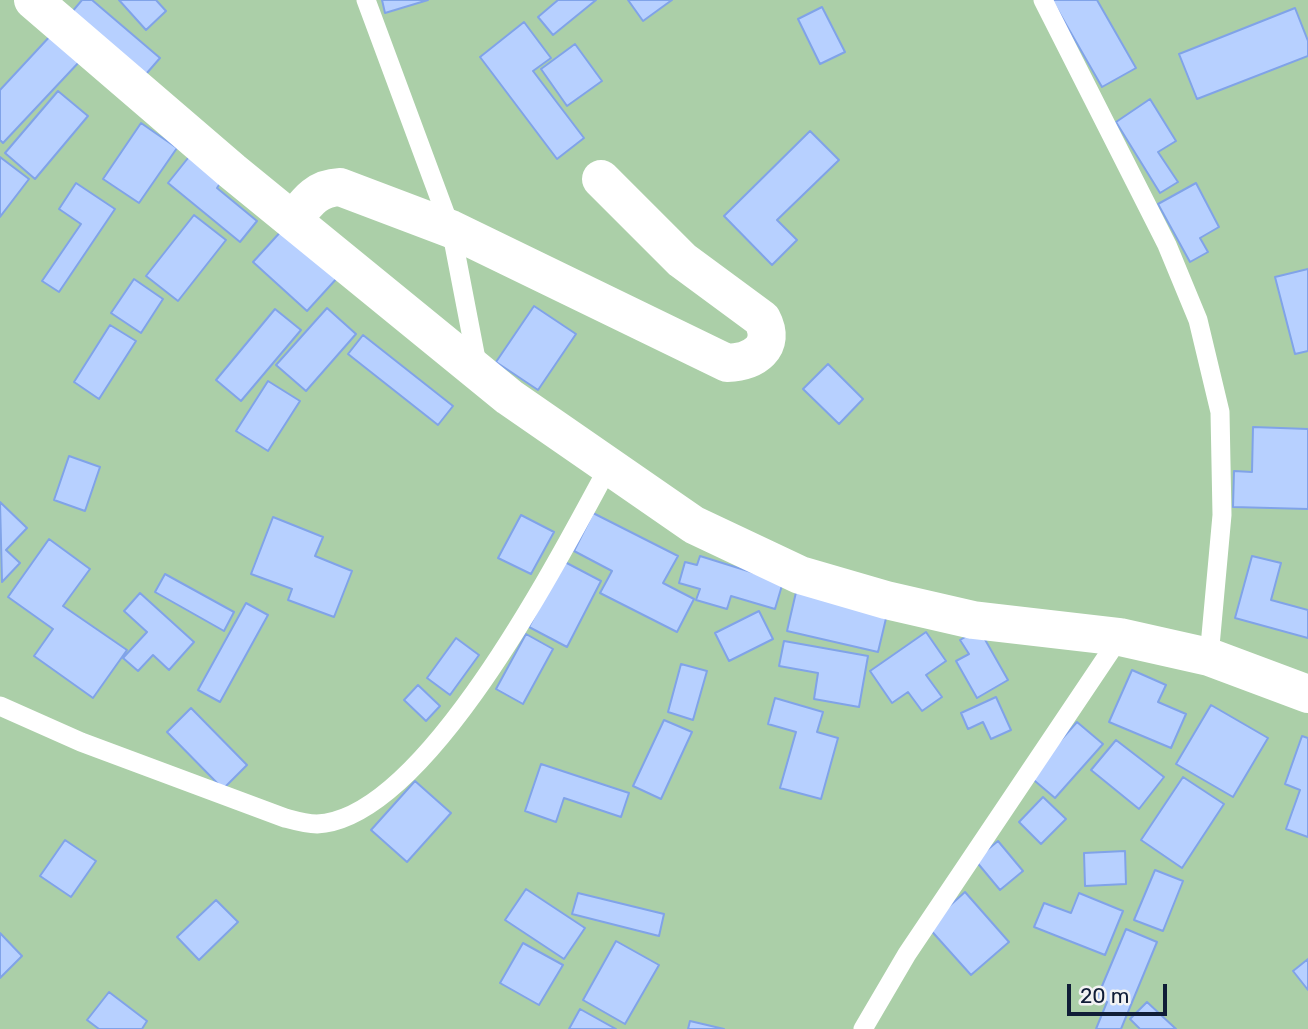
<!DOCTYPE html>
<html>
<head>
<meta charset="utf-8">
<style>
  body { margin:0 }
  #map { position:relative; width:1308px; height:1029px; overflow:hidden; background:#dfe7f5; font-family:Rubik,sans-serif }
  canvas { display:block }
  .scale { position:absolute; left:1067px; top:984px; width:100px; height:32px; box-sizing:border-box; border:4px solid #101d37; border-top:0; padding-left:9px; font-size:21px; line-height:24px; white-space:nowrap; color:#101d37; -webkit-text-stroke:5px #f3f3f3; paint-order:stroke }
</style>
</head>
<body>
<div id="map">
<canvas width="1308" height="1029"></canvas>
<div class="scale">20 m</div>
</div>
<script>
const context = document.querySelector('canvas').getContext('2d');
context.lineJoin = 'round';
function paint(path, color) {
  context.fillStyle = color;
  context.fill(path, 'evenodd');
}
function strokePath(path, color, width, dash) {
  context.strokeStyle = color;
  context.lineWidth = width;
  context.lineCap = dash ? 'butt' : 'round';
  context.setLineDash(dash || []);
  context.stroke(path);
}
paint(new Path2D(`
  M 0,0 L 1308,0 L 1308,1029 L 0,1029 Z`), '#abcfa8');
const building = new Path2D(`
  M 82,0 L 92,0 L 160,58 L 140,81 L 66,19 Z
  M 119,0 L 156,0 L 166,11 L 146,30 Z
  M 382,0 L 428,0 L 385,13 Z
  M 558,0 L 596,0 L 553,35 L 538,17 Z
  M 628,0 L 672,0 L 643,21 Z
  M 1052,0 L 1097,0 L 1136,68 L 1102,87 Z
  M 822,7 L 845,52 L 820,64 L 798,19 Z
  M 1295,8 L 1308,41 L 1308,56 L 1197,99 L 1179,54 Z
  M 524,22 L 551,58 L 533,71 L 584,138 L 557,159 L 480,57 Z
  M 52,34 L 80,61 L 3,143 L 0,140 L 0,90 Z
  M 575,44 L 602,81 L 567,106 L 541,69 Z
  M 58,91 L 88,116 L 35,179 L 5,153 Z
  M 1150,99 L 1176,141 L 1158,152 L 1178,182 L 1160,193 L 1116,122 Z
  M 141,123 L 177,148 L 139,203 L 103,179 Z
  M 810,131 L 839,160 L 777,220 L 797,240 L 772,265 L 724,216 Z
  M 192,153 L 223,179 L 217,188 L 257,221 L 240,242 L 168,183 Z
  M 0,157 L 29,179 L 0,217 Z
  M 76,183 L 115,209 L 59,292 L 42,281 L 81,224 L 59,209 Z
  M 1196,183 L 1219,227 L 1200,238 L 1208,252 L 1190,262 L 1158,204 Z
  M 194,215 L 226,240 L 178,301 L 146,276 Z
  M 284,228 L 338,277 L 307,311 L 253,262 Z
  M 1308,269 L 1308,351 L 1295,354 L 1275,277 Z
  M 134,279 L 163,299 L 141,333 L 111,313 Z
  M 534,306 L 576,334 L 538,390 L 496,362 Z
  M 327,308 L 356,334 L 306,391 L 276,365 Z
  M 275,309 L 301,330 L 241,401 L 216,380 Z
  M 110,325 L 136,341 L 99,399 L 74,382 Z
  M 363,335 L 453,406 L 438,425 L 348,354 Z
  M 828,364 L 863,399 L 839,424 L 803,389 Z
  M 268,381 L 300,401 L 268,451 L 236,431 Z
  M 1253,427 L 1308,429 L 1308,509 L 1233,507 L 1234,471 L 1252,472 Z
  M 69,456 L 100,467 L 85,511 L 54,500 Z
  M 0,502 L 27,528 L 6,550 L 20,563 L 2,582 Z
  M 593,513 L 678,556 L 663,583 L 694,599 L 677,632 L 600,593 L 612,571 L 574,551 Z
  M 521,515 L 554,532 L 531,574 L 498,558 Z
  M 273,517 L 323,537 L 315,556 L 352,571 L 334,617 L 288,600 L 292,589 L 251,574 Z
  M 49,539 L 90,569 L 63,606 L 127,650 L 93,698 L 34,656 L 53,629 L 8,597 Z
  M 700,556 L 783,582 L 775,609 L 731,596 L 727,609 L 696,600 L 700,589 L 679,583 L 685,562 L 697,565 Z
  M 1252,556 L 1281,563 L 1271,600 L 1308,610 L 1308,638 L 1235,618 Z
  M 563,561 L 601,581 L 567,647 L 529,627 Z
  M 165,574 L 234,612 L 224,631 L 155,592 Z
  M 797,588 L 888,610 L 878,652 L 787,631 Z
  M 140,593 L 194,642 L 169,670 L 153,655 L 138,671 L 123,658 L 147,632 L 124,611 Z
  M 246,603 L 268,615 L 220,702 L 198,690 Z
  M 759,611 L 773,639 L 729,661 L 715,633 Z
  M 979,629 L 1008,680 L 977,698 L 956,661 L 969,654 L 960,640 Z
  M 926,632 L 946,661 L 926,675 L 942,697 L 922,711 L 908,692 L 892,703 L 870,671 Z
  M 526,634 L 553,649 L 523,704 L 496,689 Z
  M 456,638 L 479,655 L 450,695 L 427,678 Z
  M 784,641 L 868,656 L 859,707 L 814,699 L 818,673 L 779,666 Z
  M 681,664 L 707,671 L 693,720 L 668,712 Z
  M 1132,670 L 1166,685 L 1158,702 L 1186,714 L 1171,748 L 1109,722 Z
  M 418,685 L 440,706 L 426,721 L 404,700 Z
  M 996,697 L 1011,730 L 991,739 L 983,722 L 968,729 L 961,713 Z
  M 775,698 L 823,712 L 817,732 L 838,738 L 821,799 L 780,788 L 796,732 L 768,724 Z
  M 1211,705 L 1268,738 L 1233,797 L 1176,764 Z
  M 191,708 L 247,765 L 223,789 L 167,732 Z
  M 664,720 L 692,732 L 661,799 L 633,786 Z
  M 1077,722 L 1103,744 L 1055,798 L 1029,776 Z
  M 1302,736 L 1308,738 L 1308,837 L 1286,829 L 1300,790 L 1285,784 Z
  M 1116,740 L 1164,777 L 1139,809 L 1091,770 Z
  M 541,764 L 629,793 L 621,817 L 564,798 L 556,822 L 525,811 Z
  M 1183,777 L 1224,804 L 1182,868 L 1141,840 Z
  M 415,781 L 451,813 L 407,862 L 371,830 Z
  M 1043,797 L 1066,819 L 1041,844 L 1019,822 Z
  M 65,840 L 96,861 L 71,897 L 40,876 Z
  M 998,841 L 1023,871 L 1000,890 L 975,860 Z
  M 1125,851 L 1126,884 L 1085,886 L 1084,853 Z
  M 1155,870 L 1183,881 L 1163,931 L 1134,920 Z
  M 526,889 L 585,928 L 564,959 L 505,920 Z
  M 965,892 L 1009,942 L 971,975 L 927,926 Z
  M 578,893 L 664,914 L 659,936 L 572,914 Z
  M 1079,893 L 1123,911 L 1105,955 L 1034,927 L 1044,903 L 1071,913 Z
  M 216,900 L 238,922 L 199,960 L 177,937 Z
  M 1126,929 L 1157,942 L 1121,1029 L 1096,1029 L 1107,1002 L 1097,998 Z
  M 0,933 L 22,956 L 0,978 Z
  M 616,941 L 659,965 L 625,1024 L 583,1000 Z
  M 523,943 L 563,965 L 539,1005 L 500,983 Z
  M 1308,959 L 1308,990 L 1293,971 Z
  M 109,992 L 147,1021 L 142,1029 L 99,1029 L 87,1020 Z
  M 1147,1002 L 1176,1029 L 1140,1029 L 1130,1019 Z
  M 580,1009 L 616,1029 L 569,1029 Z
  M 690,1021 L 724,1029 L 688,1029 Z`);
paint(building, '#b7d0ff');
strokePath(building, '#80a3e8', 2);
strokePath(new Path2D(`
  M 366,0 L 451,229 L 478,369
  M 1043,0 L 1167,245 L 1198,320 L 1220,412 L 1222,515 L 1209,657
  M 0,706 L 81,742 L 285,818 C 296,821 306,824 317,824 C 426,819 560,556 608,468
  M 863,1029 L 907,954 L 1120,637`), '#fff', 19);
strokePath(new Path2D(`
  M 293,220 C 307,202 316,188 340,187 L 451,229 L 727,363 C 754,362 777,347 762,319 L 682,260 L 601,179`), '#fff', 38);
strokePath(new Path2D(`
  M 33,0 L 232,171 L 509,397 L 694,525 L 800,575 L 886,600 L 973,620 L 1120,637 L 1209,657 L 1308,694`), '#fff', 38);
</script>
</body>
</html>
